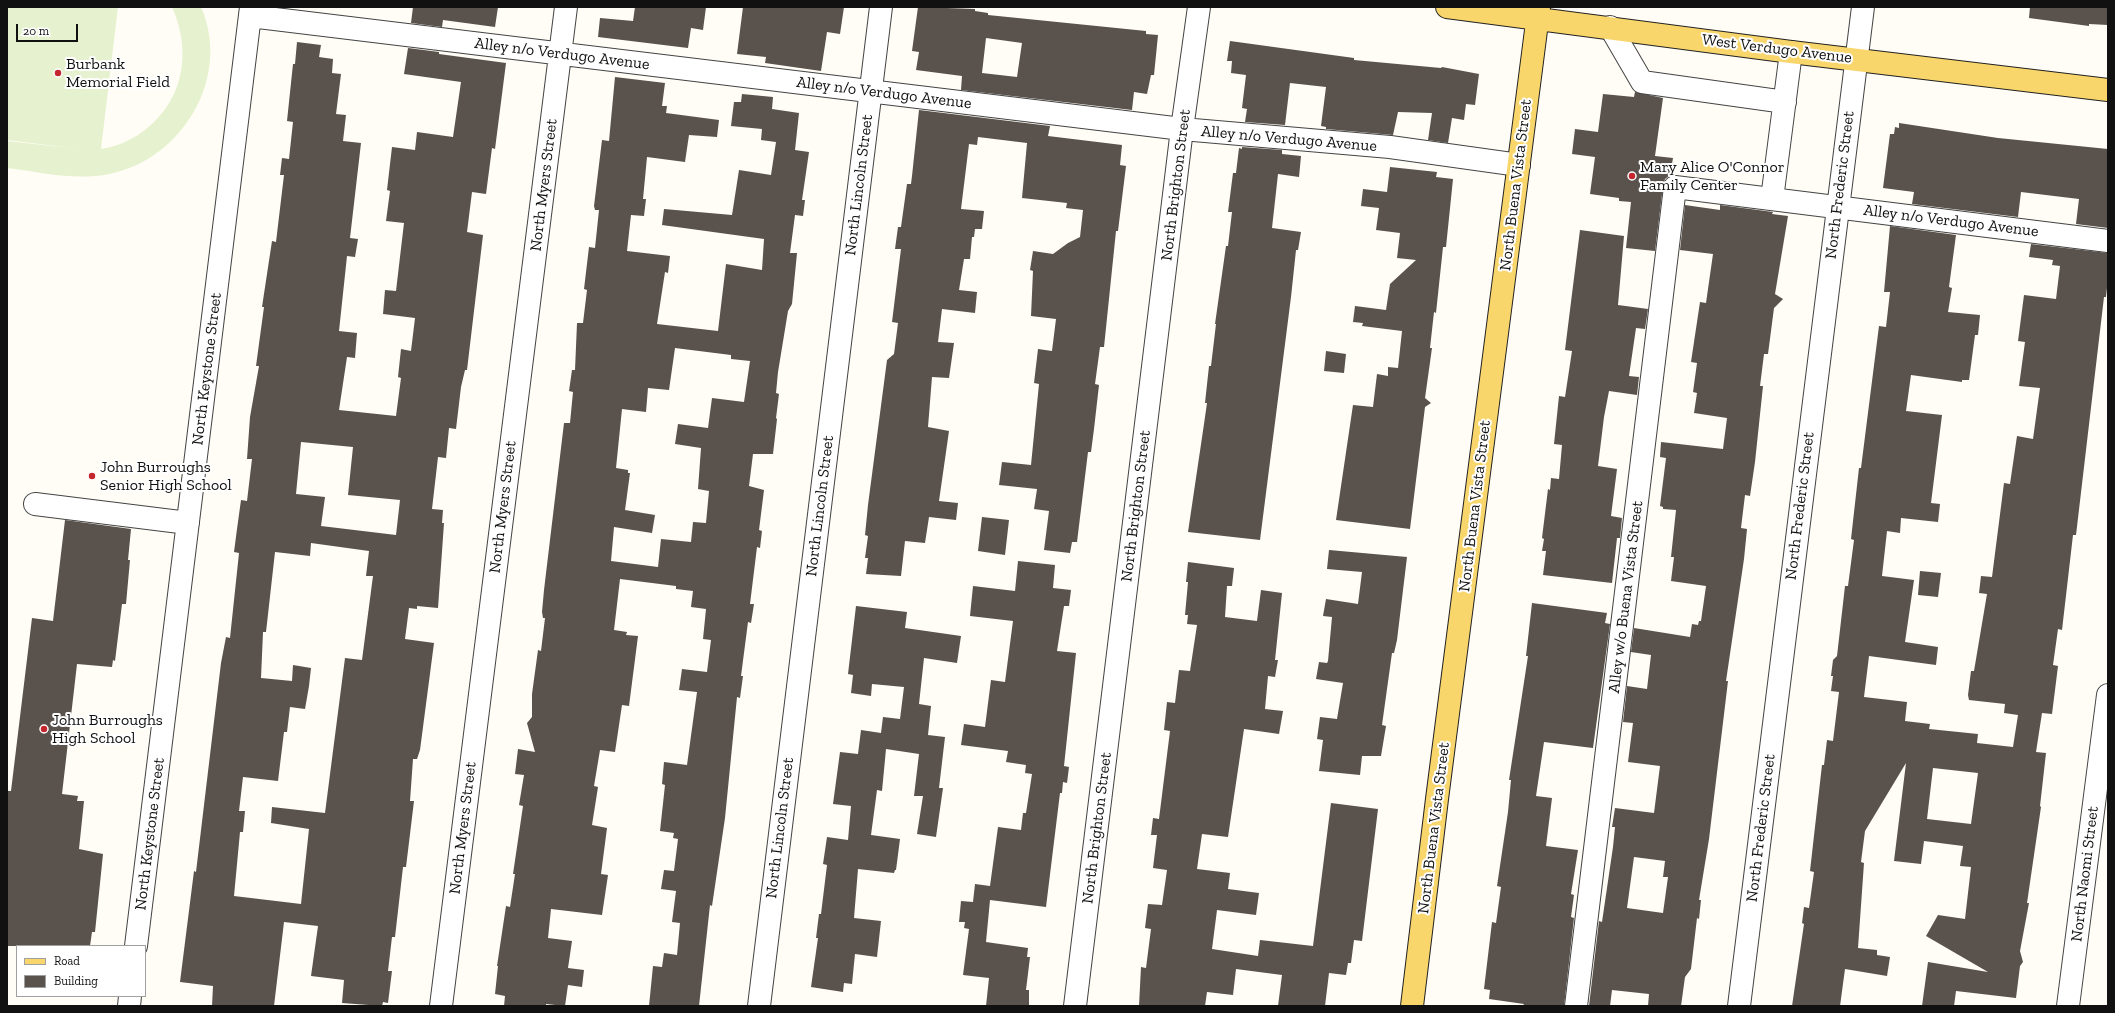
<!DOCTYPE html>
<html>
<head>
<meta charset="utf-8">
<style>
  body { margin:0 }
  #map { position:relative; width:2115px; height:1013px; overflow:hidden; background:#fffdf5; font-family:"Zilla Slab",serif }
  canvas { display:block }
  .frame { position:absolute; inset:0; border:8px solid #111; pointer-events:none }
  .legend { position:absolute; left:16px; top:945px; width:130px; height:52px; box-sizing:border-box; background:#fff; border:1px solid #a0a0a0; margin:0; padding:5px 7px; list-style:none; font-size:12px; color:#111 }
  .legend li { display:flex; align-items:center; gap:8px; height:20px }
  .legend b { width:20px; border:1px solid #a0a0a0 }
  .scale { position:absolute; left:16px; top:24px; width:62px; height:18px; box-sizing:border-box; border:2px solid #111; border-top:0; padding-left:5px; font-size:12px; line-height:14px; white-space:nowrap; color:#111; -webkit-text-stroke:3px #fff; paint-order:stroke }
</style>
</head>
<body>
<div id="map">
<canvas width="2115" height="1013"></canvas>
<div class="frame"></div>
<ul class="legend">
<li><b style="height:5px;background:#f9d66b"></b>Road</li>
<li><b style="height:11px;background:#5a524d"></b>Building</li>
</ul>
<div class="scale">20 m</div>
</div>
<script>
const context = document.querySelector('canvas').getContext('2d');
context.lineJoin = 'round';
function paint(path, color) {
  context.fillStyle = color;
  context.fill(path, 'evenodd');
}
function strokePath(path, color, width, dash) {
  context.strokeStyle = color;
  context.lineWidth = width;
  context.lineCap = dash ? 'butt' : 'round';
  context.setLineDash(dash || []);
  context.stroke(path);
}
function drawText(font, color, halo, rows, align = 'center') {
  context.font = font + ' "Zilla Slab",serif';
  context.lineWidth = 4;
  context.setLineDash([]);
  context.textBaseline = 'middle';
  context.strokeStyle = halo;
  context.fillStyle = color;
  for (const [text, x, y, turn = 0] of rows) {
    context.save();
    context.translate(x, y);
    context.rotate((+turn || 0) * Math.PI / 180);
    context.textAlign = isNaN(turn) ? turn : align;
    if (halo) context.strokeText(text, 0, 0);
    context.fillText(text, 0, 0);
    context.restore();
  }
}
paint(new Path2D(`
  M 7,7 L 118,7 L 101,149 C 114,147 127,142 138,135 C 183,105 193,54 172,7 L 201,7 C 232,77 182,160 109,174 C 76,181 40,172 7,168 L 7,141 L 79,149 L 7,140 Z`), '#e6f2cf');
paint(new Path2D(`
  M 413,7 L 498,7 L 495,27 L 443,20 L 442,27 L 411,23 Z
  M 635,7 L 706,7 L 703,30 L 691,28 L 688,48 L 598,37 L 600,18 L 633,21 Z
  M 743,7 L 844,7 L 840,34 L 827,32 L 821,71 L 765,63 L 766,57 L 737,54 Z
  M 918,7 L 975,9 L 975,11 L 988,13 L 988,15 L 1146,31 L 1146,34 L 1158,35 L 1154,75 L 1151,75 L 1147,94 L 1134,92 L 1132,110 L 961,90 L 962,76 L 916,70 L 919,52 L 912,51 ZM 986,38 L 1022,43 L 1017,77 L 982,73 Z
  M 2030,7 L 2108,7 L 2108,25 L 2089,24 L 2089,26 L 2029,18 Z
  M 1230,41 L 1354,58 L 1354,60 L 1441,68 L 1442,67 L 1479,74 L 1475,105 L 1466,104 L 1464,120 L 1452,118 L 1448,143 L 1428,140 L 1432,113 L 1398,112 L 1393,135 L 1326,129 L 1326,127 L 1321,126 L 1326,87 L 1290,83 L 1285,125 L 1245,122 L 1247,109 L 1242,108 L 1246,75 L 1231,73 L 1232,61 L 1227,61 Z
  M 297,42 L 321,45 L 319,57 L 333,59 L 332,73 L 341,74 L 336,114 L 346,115 L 343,141 L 361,143 L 350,238 L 358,239 L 355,257 L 347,256 L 339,331 L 357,333 L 355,358 L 347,357 L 339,410 L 396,416 L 401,378 L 398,377 L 401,349 L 411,351 L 415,318 L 383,314 L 385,290 L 396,291 L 404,223 L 386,221 L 390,191 L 387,190 L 392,147 L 415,150 L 417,132 L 453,137 L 461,82 L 404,74 L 408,48 L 439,52 L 439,54 L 506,63 L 495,149 L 492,148 L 486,194 L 472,192 L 467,232 L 483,235 L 467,370 L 465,370 L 461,387 L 456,429 L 449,428 L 446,458 L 438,457 L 432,509 L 443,510 L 442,523 L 444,523 L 438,608 L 417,606 L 417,609 L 409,608 L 405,639 L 434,643 L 420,750 L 417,759 L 413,759 L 410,801 L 414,801 L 406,867 L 403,867 L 395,937 L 392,937 L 388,971 L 392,971 L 388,1003 L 383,1002 L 382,1006 L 342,1003 L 344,980 L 311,976 L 318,926 L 284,922 L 274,1006 L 212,1006 L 213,986 L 180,982 L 194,871 L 196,872 L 221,663 L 226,637 L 230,638 L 239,553 L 234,552 L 237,529 L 241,500 L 247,501 L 252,459 L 247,459 L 250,417 L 259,366 L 256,366 L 264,307 L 262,307 L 272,241 L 276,242 L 284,175 L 280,175 L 282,158 L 289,159 L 293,122 L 287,121 L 293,64 L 295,64 ZM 301,442 L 353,447 L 348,495 L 400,500 L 396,535 L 321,526 L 325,497 L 296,494 ZM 311,543 L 369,551 L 366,576 L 373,576 L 362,660 L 345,658 L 325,813 L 272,807 L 271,823 L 309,829 L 301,904 L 234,896 L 240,832 L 243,832 L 245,811 L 239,811 L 243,777 L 278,781 L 284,732 L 287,732 L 290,707 L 305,709 L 309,686 L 311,668 L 293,665 L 292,681 L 261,678 L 263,632 L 266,632 L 275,552 L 310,556 Z
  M 615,77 L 665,83 L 662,106 L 667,106 L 666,113 L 719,120 L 717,137 L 689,135 L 685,162 L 647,157 L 643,199 L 646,199 L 644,216 L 631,215 L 627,251 L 670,256 L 668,273 L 665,272 L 657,324 L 718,331 L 726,264 L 762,270 L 764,239 L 662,225 L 664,209 L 732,215 L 739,170 L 771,175 L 776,142 L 761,140 L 762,129 L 731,126 L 734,102 L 741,102 L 742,94 L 773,97 L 772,109 L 799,113 L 795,150 L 809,152 L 802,200 L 805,200 L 803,216 L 795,215 L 790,253 L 797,253 L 792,304 L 788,311 L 778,372 L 776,393 L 779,394 L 776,418 L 777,419 L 773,454 L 753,454 L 749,486 L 764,490 L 759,530 L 762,531 L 760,548 L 757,547 L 750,604 L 754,604 L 751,623 L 748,622 L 741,676 L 743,676 L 740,698 L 737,697 L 725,818 L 712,906 L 710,905 L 699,1006 L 649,1006 L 653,966 L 662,967 L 664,953 L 677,955 L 680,923 L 672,922 L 676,891 L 661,889 L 664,870 L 674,871 L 678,839 L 673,838 L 674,833 L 660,831 L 665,785 L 662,784 L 664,762 L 687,765 L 697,692 L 679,690 L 682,669 L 707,672 L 711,640 L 703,639 L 706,609 L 691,607 L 693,591 L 676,589 L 676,586 L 620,579 L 614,630 L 627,632 L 626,635 L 638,636 L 629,706 L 622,705 L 615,752 L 600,750 L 594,786 L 598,787 L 592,825 L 607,828 L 601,874 L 608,875 L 602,915 L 551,909 L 548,938 L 572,941 L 568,968 L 584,970 L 582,987 L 568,985 L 565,1006 L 546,1004 L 546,1006 L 504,1006 L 505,996 L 495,994 L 498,966 L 497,966 L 506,906 L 510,907 L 515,874 L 513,874 L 523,806 L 519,805 L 524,775 L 515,774 L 518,749 L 535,752 L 527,723 L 532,717 L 532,694 L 538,650 L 541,651 L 545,618 L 543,618 L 542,612 L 544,590 L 564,423 L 570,423 L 573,392 L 569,391 L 572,370 L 575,370 L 577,323 L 583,323 L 587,290 L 584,289 L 589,247 L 595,248 L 599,210 L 595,210 L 594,206 L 602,140 L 609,141 ZM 675,348 L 731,355 L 731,359 L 750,361 L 744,402 L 712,398 L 708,428 L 678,424 L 675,444 L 701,448 L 698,489 L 709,491 L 706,523 L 693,522 L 691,542 L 661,539 L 658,567 L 611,561 L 614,527 L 652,533 L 655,515 L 625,510 L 630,473 L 628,473 L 628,470 L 616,468 L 622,409 L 646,412 L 648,388 L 669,390 Z
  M 1635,92 L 1663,98 L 1655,156 L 1673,158 L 1670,175 L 1665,179 L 1663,186 L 1655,251 L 1626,248 L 1631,202 L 1619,201 L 1619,198 L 1590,194 L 1595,157 L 1572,154 L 1575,129 L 1598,132 L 1603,94 L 1634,97 Z
  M 919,110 L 1050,126 L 1048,136 L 1122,145 L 1120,165 L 1126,166 L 1118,231 L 1116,231 L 1104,347 L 1100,347 L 1095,384 L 1099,385 L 1094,429 L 1091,452 L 1088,452 L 1077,542 L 1072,542 L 1070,553 L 1044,550 L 1049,511 L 1034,509 L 1037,489 L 999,485 L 1002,462 L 1031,465 L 1039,384 L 1034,383 L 1038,349 L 1052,351 L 1056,319 L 1031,316 L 1033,271 L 1030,270 L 1033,251 L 1053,254 L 1068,243 L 1080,237 L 1083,210 L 1066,208 L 1067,203 L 1022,198 L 1027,143 L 978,137 L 977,145 L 969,144 L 961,209 L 984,211 L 982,229 L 975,229 L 974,237 L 972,237 L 970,259 L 964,259 L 959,290 L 977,292 L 975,313 L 942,309 L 938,342 L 954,343 L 949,378 L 932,377 L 928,427 L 949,431 L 939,501 L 958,503 L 956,520 L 929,517 L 925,543 L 905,541 L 901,576 L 866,574 L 868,558 L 865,558 L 868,536 L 865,535 L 868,505 L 887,360 L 894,354 L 898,323 L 892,322 L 901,249 L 895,249 L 898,227 L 901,227 L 907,184 L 911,184 L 912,176 Z
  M 1899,123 L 1998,138 L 2108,149 L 2108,228 L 2076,224 L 2079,199 L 2021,192 L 2018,217 L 1912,204 L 1914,192 L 1883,188 L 1890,134 L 1894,134 L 1895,127 L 1899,128 Z
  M 1242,147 L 1282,150 L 1282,154 L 1301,156 L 1299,177 L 1278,174 L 1272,228 L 1301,232 L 1298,250 L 1296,250 L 1291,297 L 1260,540 L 1188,532 L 1204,424 L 1207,403 L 1205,403 L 1209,366 L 1211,366 L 1216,324 L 1215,324 L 1226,246 L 1228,246 L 1232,212 L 1228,212 L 1233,173 L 1236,173 L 1239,148 L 1242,149 Z
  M 1390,167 L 1437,172 L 1436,177 L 1453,179 L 1446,247 L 1443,247 L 1436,313 L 1434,312 L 1430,348 L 1432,348 L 1425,398 L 1431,403 L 1425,407 L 1410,529 L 1336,520 L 1353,405 L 1373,407 L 1377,374 L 1388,376 L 1388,367 L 1398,368 L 1402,331 L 1362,326 L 1363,323 L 1353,322 L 1355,306 L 1386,310 L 1390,284 L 1416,260 L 1397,258 L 1400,233 L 1376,230 L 1379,208 L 1361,206 L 1363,189 L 1387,192 Z
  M 1685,205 L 1720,210 L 1720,205 L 1773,212 L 1772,214 L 1788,216 L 1775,294 L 1783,299 L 1774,308 L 1768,354 L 1764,354 L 1760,386 L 1763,386 L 1755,462 L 1750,496 L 1745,495 L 1741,528 L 1747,529 L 1744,559 L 1726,681 L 1728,681 L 1709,839 L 1699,900 L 1701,900 L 1699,919 L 1697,918 L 1691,969 L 1685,977 L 1681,1006 L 1648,1006 L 1649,994 L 1612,990 L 1610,1006 L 1589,1006 L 1599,921 L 1602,922 L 1613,847 L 1615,827 L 1612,827 L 1615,808 L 1654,813 L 1660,766 L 1628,762 L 1633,723 L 1623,722 L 1627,686 L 1647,689 L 1651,655 L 1631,652 L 1634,628 L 1690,637 L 1692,624 L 1698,625 L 1699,621 L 1701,621 L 1706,586 L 1671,581 L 1674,557 L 1671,557 L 1676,510 L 1663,509 L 1663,507 L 1660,506 L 1666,458 L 1660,457 L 1661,442 L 1723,449 L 1727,418 L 1694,413 L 1697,393 L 1693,392 L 1697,363 L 1691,362 L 1700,302 L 1706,303 L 1713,254 L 1680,250 ZM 1634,857 L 1665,861 L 1663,877 L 1668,877 L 1663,913 L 1627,908 Z
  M 1890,226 L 1956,235 L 1949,287 L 1952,288 L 1948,312 L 1980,315 L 1978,335 L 1975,335 L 1969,380 L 1962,380 L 1962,382 L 1911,375 L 1906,411 L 1942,415 L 1931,503 L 1940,504 L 1938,522 L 1901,518 L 1900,533 L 1887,531 L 1882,576 L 1914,580 L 1905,642 L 1938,647 L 1936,665 L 1869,656 L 1864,697 L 1907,702 L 1905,721 L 1930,724 L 1929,729 L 1978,734 L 1977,743 L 2013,747 L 2018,715 L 2004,713 L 2005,704 L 1969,700 L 1968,695 L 1971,671 L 1974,671 L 1987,594 L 1979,593 L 1981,576 L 1992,577 L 2004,483 L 2010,484 L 2017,436 L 2033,439 L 2040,388 L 2019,386 L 2025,342 L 2018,341 L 2024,295 L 2056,299 L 2060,266 L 2052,265 L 2053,260 L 2029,257 L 2031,244 L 2108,253 L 2108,279 L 2106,297 L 2104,297 L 2076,535 L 2073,535 L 2062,630 L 2058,629 L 2053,665 L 2058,666 L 2052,714 L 2042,713 L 2036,752 L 2046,753 L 2040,806 L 2041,807 L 2027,903 L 2029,903 L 2020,951 L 2023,962 L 2020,966 L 2016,998 L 1956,991 L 1954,1006 L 1922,1006 L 1928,962 L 1988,972 L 1926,936 L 1938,915 L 1965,919 L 1971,867 L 1960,866 L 1963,846 L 1924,841 L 1921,864 L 1894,861 L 1906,763 L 1865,831 L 1861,862 L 1864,863 L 1858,948 L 1877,950 L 1877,955 L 1890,957 L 1887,976 L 1845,969 L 1840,1006 L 1792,1006 L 1804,924 L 1802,923 L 1804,907 L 1809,908 L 1814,872 L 1810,871 L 1822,765 L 1824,765 L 1827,740 L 1833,741 L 1839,692 L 1831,691 L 1833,676 L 1831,676 L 1833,660 L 1837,656 L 1845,586 L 1848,586 L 1854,540 L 1851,539 L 1859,468 L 1861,468 L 1879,326 L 1886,327 L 1890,292 L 1884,292 ZM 1933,768 L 1978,773 L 1971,824 L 1927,819 Z
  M 1580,230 L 1624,236 L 1618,305 L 1648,309 L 1645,329 L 1636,328 L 1629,376 L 1639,377 L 1637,395 L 1609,391 L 1604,417 L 1598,466 L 1617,469 L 1611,516 L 1622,518 L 1620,538 L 1617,538 L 1612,583 L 1543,575 L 1546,551 L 1542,551 L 1544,539 L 1542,538 L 1548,489 L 1550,490 L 1551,478 L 1559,479 L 1562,445 L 1554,444 L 1559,396 L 1565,397 L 1572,351 L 1565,350 Z
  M 1326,351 L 1346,354 L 1344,373 L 1324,371 Z
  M 982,517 L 1009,520 L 1005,555 L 978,551 Z
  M 65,520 L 131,529 L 128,560 L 130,560 L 126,604 L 122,604 L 115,661 L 113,660 L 112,667 L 77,664 L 62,794 L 78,796 L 77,801 L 84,801 L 79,849 L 103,854 L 95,932 L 92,932 L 90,946 L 7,946 L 7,791 L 11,791 L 32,618 L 53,621 Z
  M 1329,550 L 1407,557 L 1397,640 L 1394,653 L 1392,653 L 1382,725 L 1386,726 L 1381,756 L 1362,756 L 1360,775 L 1319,771 L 1323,740 L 1317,739 L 1320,717 L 1337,719 L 1343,683 L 1316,679 L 1319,662 L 1327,663 L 1328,661 L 1332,617 L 1323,616 L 1326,599 L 1358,604 L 1362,572 L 1327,569 Z
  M 1018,561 L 1055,565 L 1053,588 L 1071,590 L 1069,606 L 1064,606 L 1057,651 L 1076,653 L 1064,766 L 1069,767 L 1067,783 L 1063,782 L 1062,793 L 1060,793 L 1046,907 L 990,900 L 986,942 L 1028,948 L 1027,957 L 1030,957 L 1026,990 L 1029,990 L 1029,1006 L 986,1006 L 989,978 L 963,975 L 969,929 L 964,928 L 965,922 L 959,922 L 961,901 L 973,902 L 975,884 L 990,886 L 998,827 L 1021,830 L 1023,813 L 1026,813 L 1032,774 L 1025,773 L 1026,765 L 1006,762 L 1008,751 L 961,745 L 964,724 L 985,727 L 991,680 L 1005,682 L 1013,621 L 970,616 L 973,586 L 1015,591 Z
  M 1188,562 L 1234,568 L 1232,586 L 1227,586 L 1225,617 L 1257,621 L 1261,590 L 1282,593 L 1275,660 L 1278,660 L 1275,677 L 1268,676 L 1265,709 L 1283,711 L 1279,734 L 1244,729 L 1228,837 L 1202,834 L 1197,869 L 1230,873 L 1228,889 L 1259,893 L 1256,915 L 1217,910 L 1212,949 L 1258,956 L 1260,940 L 1313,946 L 1331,803 L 1378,809 L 1362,941 L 1354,940 L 1351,963 L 1348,963 L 1346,975 L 1329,973 L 1325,1006 L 1278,1006 L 1282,975 L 1236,969 L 1233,995 L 1207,992 L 1205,1006 L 1139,1006 L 1141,967 L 1146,968 L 1151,929 L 1145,928 L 1148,904 L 1162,905 L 1167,870 L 1153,868 L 1157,835 L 1151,835 L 1153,818 L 1159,819 L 1170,731 L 1164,730 L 1167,702 L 1175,703 L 1179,670 L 1190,671 L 1197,625 L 1187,624 L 1188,615 L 1185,615 L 1188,582 L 1186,582 Z
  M 1920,571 L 1941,573 L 1938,597 L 1918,595 Z
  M 1532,603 L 1607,613 L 1605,623 L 1610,624 L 1593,748 L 1544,742 L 1536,796 L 1552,798 L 1546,846 L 1578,850 L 1571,894 L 1574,895 L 1571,917 L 1574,918 L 1564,1006 L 1523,1006 L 1524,1004 L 1489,999 L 1490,990 L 1484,989 L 1492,922 L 1496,923 L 1501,887 L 1497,886 L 1508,812 L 1511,780 L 1509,780 L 1528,656 L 1526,656 Z
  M 856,606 L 907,612 L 905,628 L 961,636 L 957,663 L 924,658 L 919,704 L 931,706 L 928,735 L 945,737 L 939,788 L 943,788 L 936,837 L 917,834 L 923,796 L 914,796 L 919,754 L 886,749 L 882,791 L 877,790 L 871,835 L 900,839 L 896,870 L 895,870 L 894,873 L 858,869 L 854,918 L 881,921 L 877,957 L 855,954 L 852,984 L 844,983 L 843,992 L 811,987 L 818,938 L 816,938 L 819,914 L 821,914 L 827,865 L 823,864 L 827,837 L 848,840 L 851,806 L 833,804 L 840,752 L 858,754 L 861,730 L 881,733 L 883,717 L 900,719 L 904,687 L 872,684 L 871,696 L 851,693 L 853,675 L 848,674 Z`), '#5a524d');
const minor = new Path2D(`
  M 250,16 L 1182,129 L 1390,147 L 1519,165
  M 1610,27 L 1642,82 L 1785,102
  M 1772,199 L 1791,52
  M 35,504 L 188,523
  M 136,946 L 251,7
  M 129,1006 L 130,996
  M 441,1006 L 566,7
  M 759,1006 L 881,7
  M 1075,1006 L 1182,129 L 1199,7
  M 1576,1006 L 1675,187 L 2108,241
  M 1739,1006 L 1863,7
  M 2068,1006 L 2108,695`);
const major = new Path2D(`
  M 1447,7 L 1791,52 L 2108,90
  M 1412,1006 L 1437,799 L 1539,7`);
strokePath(minor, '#444', 24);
strokePath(major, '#222', 24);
strokePath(minor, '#fff', 22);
strokePath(major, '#f9d66b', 22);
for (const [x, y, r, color] of [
  [58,73,4,"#c4262e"],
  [1632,176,4,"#c4262e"],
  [92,476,4,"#c4262e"],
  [44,729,4,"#c4262e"]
]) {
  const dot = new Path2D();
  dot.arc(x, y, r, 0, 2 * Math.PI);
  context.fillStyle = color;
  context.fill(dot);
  strokePath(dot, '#fff', 1.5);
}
drawText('16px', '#111', '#fff', [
  ["West Verdugo Avenue",1777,49,7],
  ["Alley n/o Verdugo Avenue",562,54,7],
  ["Alley n/o Verdugo Avenue",884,93,7],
  ["Alley n/o Verdugo Avenue",1289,139,5],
  ["North Myers Street",544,185,-83],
  ["North Lincoln Street",859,185,-83],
  ["North Brighton Street",1176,185,-83],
  ["North Buena Vista Street",1516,185,-83],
  ["North Frederic Street",1840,185,-83],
  ["Alley n/o Verdugo Avenue",1951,221,7],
  ["North Keystone Street",207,369,-83],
  ["North Lincoln Street",820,506,-83],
  ["North Brighton Street",1136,506,-83],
  ["North Buena Vista Street",1475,506,-83],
  ["North Frederic Street",1800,506,-83],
  ["North Myers Street",503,507,-83],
  ["Alley w/o Buena Vista Street",1626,597,-83],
  ["North Myers Street",463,828,-83],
  ["North Lincoln Street",780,828,-83],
  ["North Brighton Street",1097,828,-83],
  ["North Buena Vista Street",1434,828,-83],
  ["North Frederic Street",1761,828,-83],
  ["North Keystone Street",150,834,-83],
  ["North Naomi Street",2085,874,-83]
]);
drawText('16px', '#111', '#fff', [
  ["Burbank",66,64],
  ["Memorial Field",66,82],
  ["Mary Alice O'Connor",1640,167],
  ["Family Center",1640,185],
  ["John Burroughs",100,467],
  ["Senior High School",100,485],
  ["John Burroughs",52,720],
  ["High School",52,738]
], 'left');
</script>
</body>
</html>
